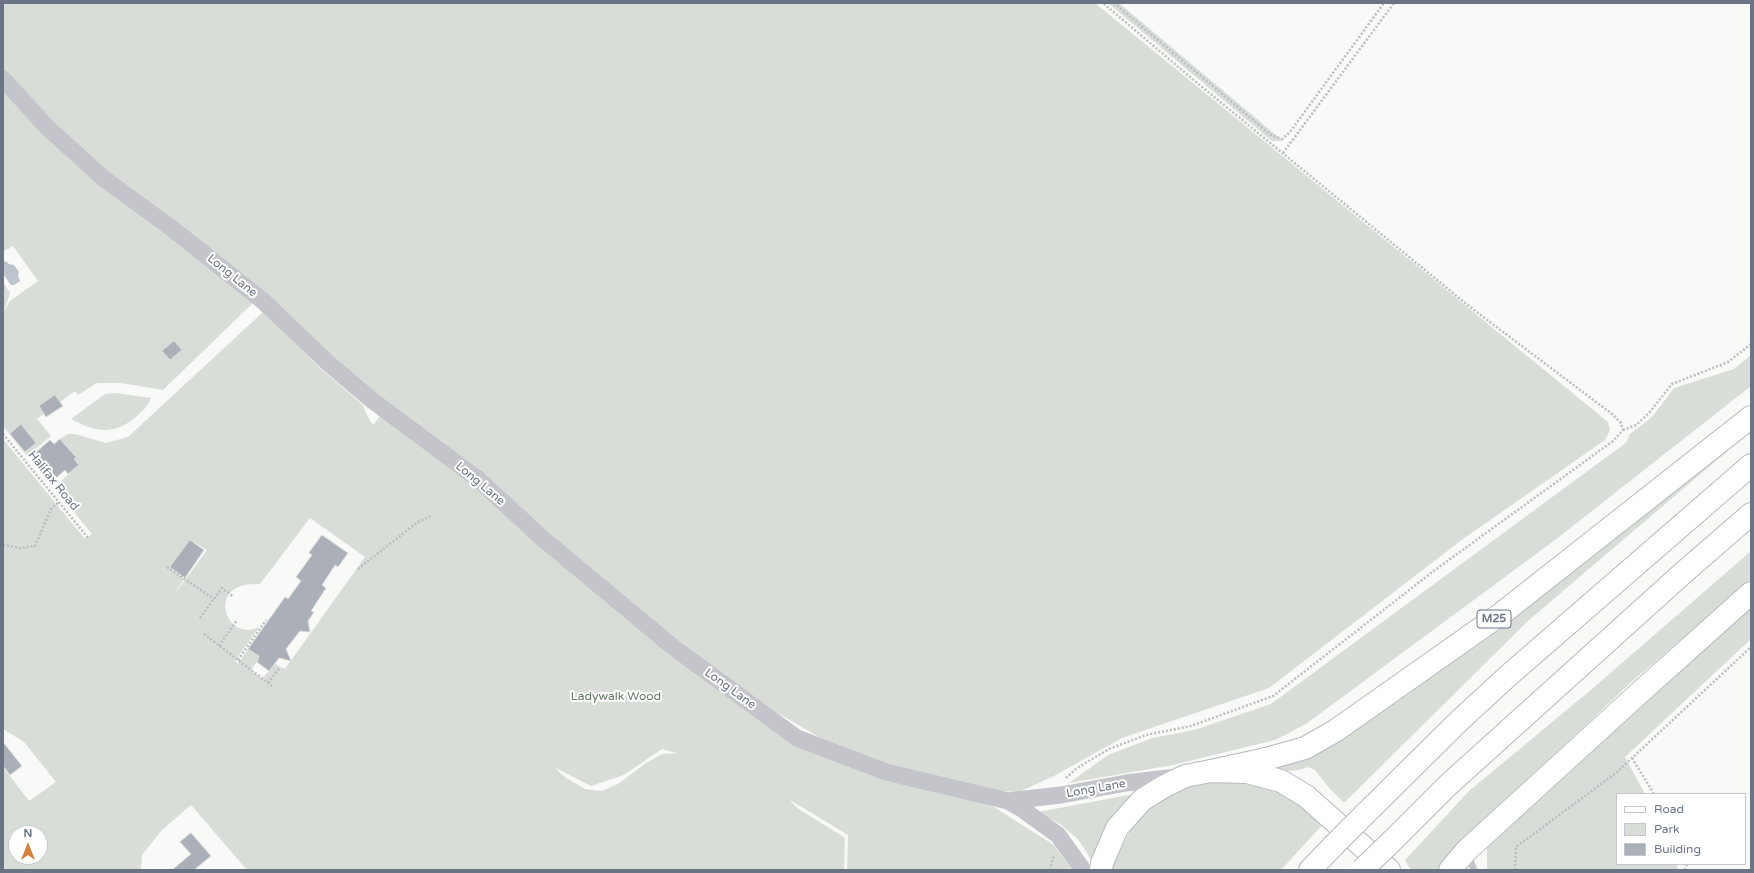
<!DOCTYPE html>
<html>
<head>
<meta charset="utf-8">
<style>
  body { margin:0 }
  #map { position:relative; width:1754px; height:873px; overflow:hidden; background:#f9f9f7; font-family:"Varela Round",sans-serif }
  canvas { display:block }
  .frame { position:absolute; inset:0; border:4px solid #6b7486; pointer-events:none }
  .legend { position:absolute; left:1616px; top:793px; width:130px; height:72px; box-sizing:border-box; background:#fff; border:1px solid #c4c7cf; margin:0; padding:5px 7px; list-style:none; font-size:12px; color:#6b7486 }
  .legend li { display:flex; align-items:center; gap:8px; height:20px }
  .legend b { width:20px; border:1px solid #c4c7cf }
  .north { position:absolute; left:8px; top:825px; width:40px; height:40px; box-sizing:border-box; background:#fff; border:1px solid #c4c7cf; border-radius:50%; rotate:0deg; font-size:11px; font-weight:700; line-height:16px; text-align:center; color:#6b7486 }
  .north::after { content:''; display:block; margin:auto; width:14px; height:18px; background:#d77e3a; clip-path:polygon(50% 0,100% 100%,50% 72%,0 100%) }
</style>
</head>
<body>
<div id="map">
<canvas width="1754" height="873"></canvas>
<div class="frame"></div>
<ul class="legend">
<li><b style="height:5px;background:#fff"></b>Road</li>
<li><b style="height:11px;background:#d8ded7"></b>Park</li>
<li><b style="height:11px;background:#abafb7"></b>Building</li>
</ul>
<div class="north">N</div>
</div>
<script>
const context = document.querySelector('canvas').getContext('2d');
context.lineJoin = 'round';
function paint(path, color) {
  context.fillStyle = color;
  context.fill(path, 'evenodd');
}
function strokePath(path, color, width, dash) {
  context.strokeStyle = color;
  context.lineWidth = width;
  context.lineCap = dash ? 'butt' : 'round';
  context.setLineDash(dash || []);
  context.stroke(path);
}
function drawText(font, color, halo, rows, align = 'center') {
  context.font = font + ' "Varela Round",sans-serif';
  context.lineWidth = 4;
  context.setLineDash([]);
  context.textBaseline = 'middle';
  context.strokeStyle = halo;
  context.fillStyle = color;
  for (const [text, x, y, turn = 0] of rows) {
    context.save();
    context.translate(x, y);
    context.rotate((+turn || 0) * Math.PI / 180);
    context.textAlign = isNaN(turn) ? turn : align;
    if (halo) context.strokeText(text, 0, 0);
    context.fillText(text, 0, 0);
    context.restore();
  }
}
paint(new Path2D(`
  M 3,3 L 1095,3 L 1608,422 L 1610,430 L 1605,440 L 1463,539 L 1269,688 L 1122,738 L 1054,776 L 1019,792 L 978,790 L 889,765 L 831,744 L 776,712 L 681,644 L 335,365 L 106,175 L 3,71 Z
  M 1108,3 L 1119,3 L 1283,141 L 1272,141 Z
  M 3,83 L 254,302 L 163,390 L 121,383 L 97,383 L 78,395 L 75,391 L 37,419 L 51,436 L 27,456 L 3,426 L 3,282 L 10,293 L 4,311 L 10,301 L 38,281 L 13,246 L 3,252 Z
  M 263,312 L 321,369 L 362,404 L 368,417 L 373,425 L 380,416 L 392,421 L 794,742 L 989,804 L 1054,845 L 1072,870 L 847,870 L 848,835 L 790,800 L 796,807 L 845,838 L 844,870 L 247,870 L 191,805 L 162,830 L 142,855 L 141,870 L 3,870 L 3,767 L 29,801 L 56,782 L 24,742 L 3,729 L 3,439 L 85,539 L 92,534 L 65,501 L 67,491 L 62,480 L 79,465 L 74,459 L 76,457 L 60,439 L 68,434 L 75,434 L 106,443 L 128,437 ZM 310,518 L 365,557 L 285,669 L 275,664 L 262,679 L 251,670 L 259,659 L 258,658 L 259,656 L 248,649 L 238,664 L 235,661 L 259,627 C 228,642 211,594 241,586 C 247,584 254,584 260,584 ZM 190,540 L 207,550 L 174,595 L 184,579 L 170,567 ZM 662,749 L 677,753 L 662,754 L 646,763 L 618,784 L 602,791 L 585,789 L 566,778 L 554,767 L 591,786 L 624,775 ZM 16,833 L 40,833 L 40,857 L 16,857 Z
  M 1751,355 L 1751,386 L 1555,540 L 1306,724 L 1275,740 L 1173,765 L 1069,783 L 1108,755 L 1152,738 L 1194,730 L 1271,704 L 1627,442 L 1630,434 L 1652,417 L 1674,388 L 1734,369 Z
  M 115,393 L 151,398 C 148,406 142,411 136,417 C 113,436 95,432 71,419 L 105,394 Z
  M 1736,440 L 1738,442 L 1529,620 L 1344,803 L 1330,789 L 1315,770 L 1308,767 C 1294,772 1286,773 1273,766 Z
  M 1751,551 L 1751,580 L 1629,684 L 1489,817 L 1452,850 L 1438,870 L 1411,870 L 1405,860 L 1469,791 L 1592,689 Z
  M 1751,607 L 1751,639 L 1625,757 L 1645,794 L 1617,794 L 1617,864 L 1678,864 L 1677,870 L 1487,870 L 1487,847 L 1662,684 Z
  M 1239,779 L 1274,788 L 1305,806 L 1325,822 L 1281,870 L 1112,870 C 1114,861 1119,853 1123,845 C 1147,792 1187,784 1239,779 Z
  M 1134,794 L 1092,861 L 1078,839 L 1060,824 L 1038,812 Z`), '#d8ded7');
paint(new Path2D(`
  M 6,261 L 9,264 L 14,265 L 19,272 L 18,276 L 20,281 L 14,285 L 11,285 L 3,274 L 3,263 Z`), '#bdc4cb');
const building = new Path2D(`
  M 174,341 L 182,350 L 170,360 L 162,351 Z
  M 55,395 L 63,406 L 46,417 L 39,406 Z
  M 21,424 L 36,443 L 25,452 L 10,434 Z
  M 60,439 L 76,457 L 74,459 L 79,465 L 68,474 L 65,470 L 56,478 L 35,453 L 50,440 L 54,444 Z
  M 322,535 L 348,553 L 338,567 L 335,565 L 322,585 L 326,588 L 311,611 L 314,612 L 308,621 L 310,632 L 300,631 L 286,649 L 291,661 L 279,658 L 269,671 L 257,662 L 259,656 L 248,649 L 285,597 L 288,599 L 301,581 L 296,577 L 312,555 L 309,553 Z
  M 190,540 L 204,550 L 185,578 L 170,567 Z
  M 3,742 L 22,766 L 10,775 L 3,766 Z
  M 191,833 L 211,856 L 194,870 L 172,870 L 191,854 L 180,842 Z`);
paint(building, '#abafb7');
strokePath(building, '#dbdbd9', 1);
const primary = new Path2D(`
  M 1101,870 L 1102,863 L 1117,828 L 1142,800 L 1163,787 L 1185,776 L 1211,771 L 1247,772 L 1281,781 L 1306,796 L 1389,870`);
const motorway = new Path2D(`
  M 1211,771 L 1266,759 L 1305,748 L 1335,731 L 1501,614 L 1751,417
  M 1365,814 L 1459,721 L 1509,675 L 1751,465
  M 1392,841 L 1447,786 L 1683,573 L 1751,514
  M 1310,870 L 1333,846
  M 1450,870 L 1466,851 L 1637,695 L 1751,593`);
strokePath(primary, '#b7b9be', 24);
strokePath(motorway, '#b6b8bd', 24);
strokePath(new Path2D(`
  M 1114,3 L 1271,135 L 1282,139 L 1290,132 L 1384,3
  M 1283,153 L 1394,3
  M 1623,430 L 1636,425 L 1649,413 L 1672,384 L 1728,362 L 1751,344
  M 3,434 L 89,539
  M 3,545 L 20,548 L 35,546 L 51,509 L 59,502
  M 167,567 L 214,599
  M 358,569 L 418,522 L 431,516
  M 200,618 L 222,588 L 234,597
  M 204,634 L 272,686
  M 219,646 L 237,620
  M 238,660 L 266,620
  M 268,683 L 280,667
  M 1632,758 L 1654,794
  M 1066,778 L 1077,768 L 1109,749 L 1146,735 L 1191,726 L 1273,696 L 1435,570 L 1613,441 L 1623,430 L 1621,423 L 1612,414 L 1470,307 L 1196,82 L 1103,3
  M 1050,870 L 1054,855
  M 1515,870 L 1516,847 L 1616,773 L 1751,647
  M 1685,870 L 1687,864`), '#bbbdc0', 2.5, [2, 2]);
strokePath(new Path2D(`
  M 1468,855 L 1474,870`), '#c3c5ca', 7);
strokePath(new Path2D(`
  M 3,79 L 48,128 L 103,178 L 174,230 L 263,301 L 328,363 L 373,401 L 478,479 L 542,538 L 673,647 L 797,738 L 886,772 L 1008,801 L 1022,809 L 1058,835 L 1083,870
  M 1008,801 L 1061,795 L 1126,783 L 1176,777`), '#c3c5ca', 17);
strokePath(primary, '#fff', 22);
strokePath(motorway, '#fff', 22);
const motorwayBridge = new Path2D(`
  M 1333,846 L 1365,814
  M 1362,870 L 1392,841`);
strokePath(motorwayBridge, '#b6b8bd', 24, []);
strokePath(motorwayBridge, '#fff', 22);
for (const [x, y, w] of [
  [1494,619,34]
]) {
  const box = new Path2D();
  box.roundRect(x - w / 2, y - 9, w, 18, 3);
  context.fillStyle = '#fff';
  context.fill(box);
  strokePath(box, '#6b7486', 1);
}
drawText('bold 11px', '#6b7486', null, [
  ["M25",1494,619]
]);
drawText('12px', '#6b7486', '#fff', [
  ["Long Lane",232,276,39],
  ["Halifax Road",53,481,51],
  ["Long Lane",480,484,40],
  ["Long Lane",730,689,36],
  ["Long Lane",1096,789,-10]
]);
drawText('12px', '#657965', '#fff', [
  ["Ladywalk Wood",616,697]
]);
</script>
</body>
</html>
